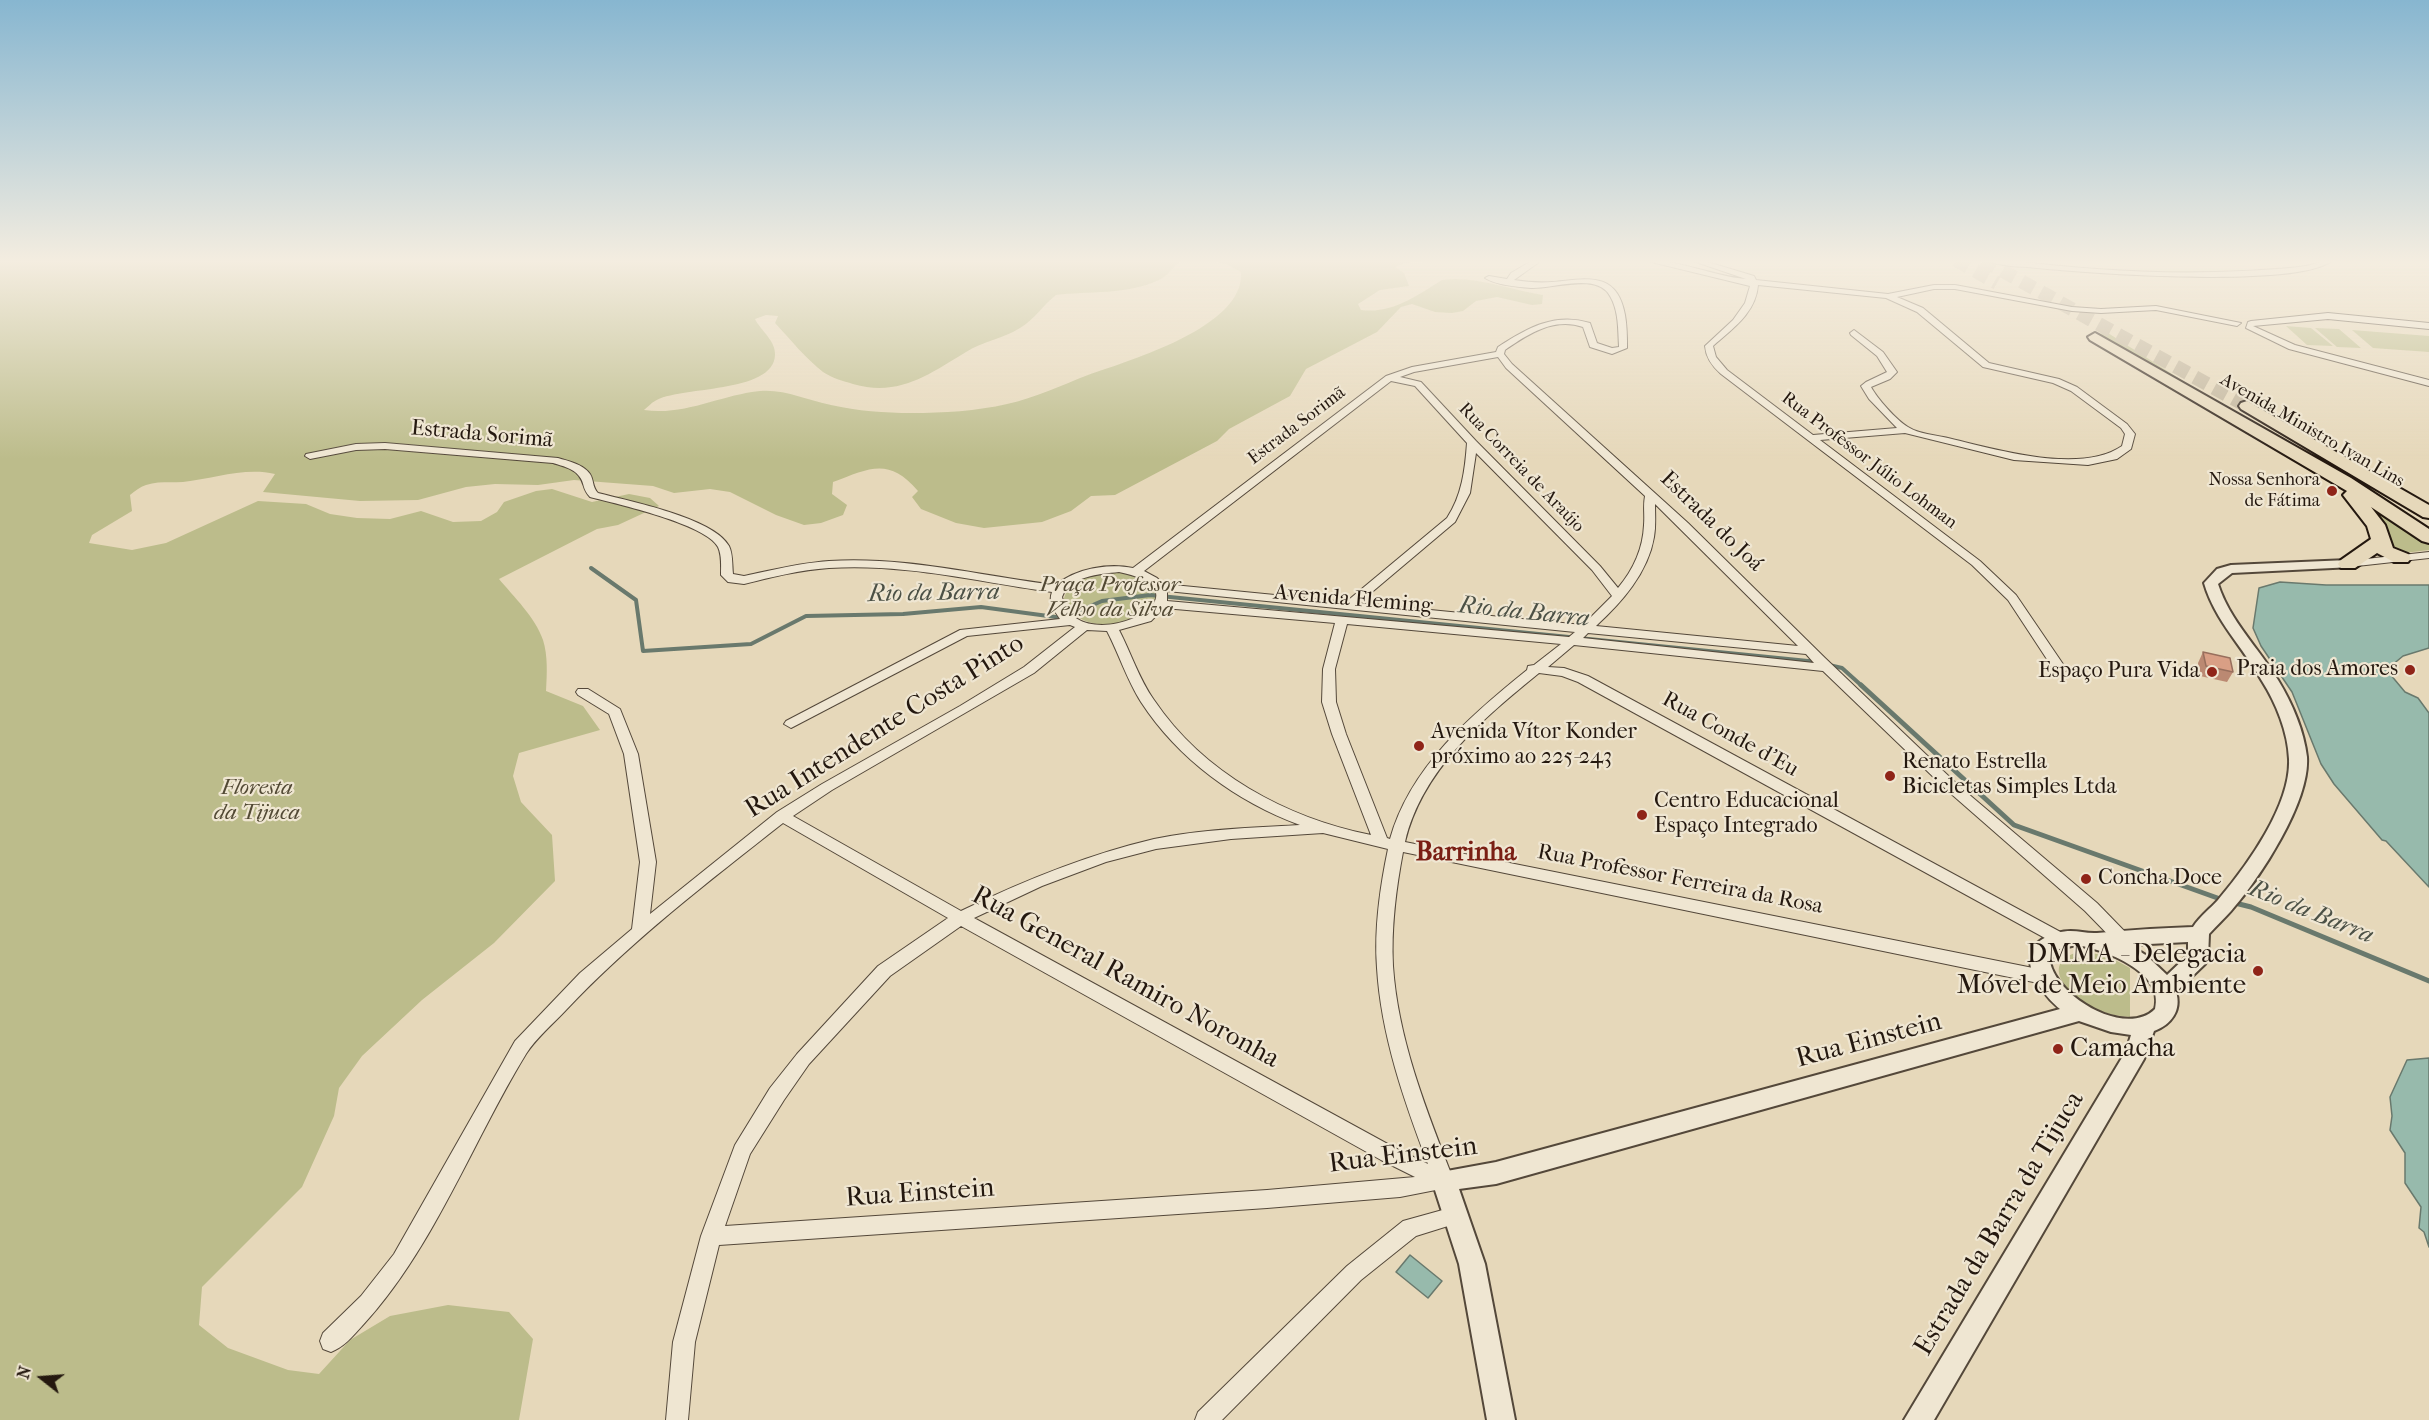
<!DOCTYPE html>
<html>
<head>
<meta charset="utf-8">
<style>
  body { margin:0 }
  #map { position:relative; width:2429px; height:1420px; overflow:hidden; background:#e6d8ba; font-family:"IM FELL French Canon",serif }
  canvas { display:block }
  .north { position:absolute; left:12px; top:1348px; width:60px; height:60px; -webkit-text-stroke:4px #efe6d2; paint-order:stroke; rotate:287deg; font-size:16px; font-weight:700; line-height:24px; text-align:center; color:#24180f }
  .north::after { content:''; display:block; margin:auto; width:21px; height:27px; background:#24180f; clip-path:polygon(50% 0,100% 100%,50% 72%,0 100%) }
</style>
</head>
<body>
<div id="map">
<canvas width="2429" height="1420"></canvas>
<div class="north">N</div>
</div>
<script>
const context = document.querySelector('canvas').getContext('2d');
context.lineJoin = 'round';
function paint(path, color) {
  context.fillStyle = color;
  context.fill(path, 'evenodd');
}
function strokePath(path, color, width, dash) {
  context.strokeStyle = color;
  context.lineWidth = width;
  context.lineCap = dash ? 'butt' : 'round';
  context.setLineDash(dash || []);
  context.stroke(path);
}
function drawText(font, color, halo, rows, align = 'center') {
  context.font = font + ' "IM FELL French Canon",serif';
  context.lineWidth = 4.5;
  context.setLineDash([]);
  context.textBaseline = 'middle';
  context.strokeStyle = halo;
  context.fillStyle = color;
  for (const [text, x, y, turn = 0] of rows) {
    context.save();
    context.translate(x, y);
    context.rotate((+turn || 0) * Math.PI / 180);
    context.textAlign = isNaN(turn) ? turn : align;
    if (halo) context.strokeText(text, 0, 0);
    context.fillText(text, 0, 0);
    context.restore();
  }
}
paint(new Path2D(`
  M 0,260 L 1183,260 C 1172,266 1170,275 1159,280 C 1128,295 1089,291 1056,295 C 1043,305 1035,319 1020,328 C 1003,339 983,341 966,352 C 928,375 899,397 853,384 C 843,381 832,378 823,372 C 806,359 790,339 775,323 L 778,316 L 766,315 L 755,319 C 761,331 776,341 775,355 C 774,394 678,386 655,401 C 651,403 648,407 644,410 C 685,416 720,395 760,391 C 785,389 806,400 831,405 C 858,411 884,413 912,413 C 943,413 977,411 1007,404 C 1035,398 1062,385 1088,375 C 1130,360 1245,327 1241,272 L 1226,264 L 1206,260 L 1438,260 C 1421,265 1410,259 1395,267 L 1404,273 L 1409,286 L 1380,290 L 1358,304 L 1361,310 C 1392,314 1416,296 1442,280 C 1475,275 1510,290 1543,295 L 1542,304 L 1532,305 L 1497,297 L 1476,301 L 1463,311 L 1452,313 L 1435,312 L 1412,304 L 1401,307 L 1377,332 L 1306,369 L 1290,396 L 1229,429 L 1217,441 L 1115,495 L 1091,496 L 1071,511 L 1042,522 L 984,528 L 956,523 L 921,509 L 912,497 L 918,491 C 889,457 870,468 833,482 L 832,494 L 847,505 L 843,515 L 821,523 L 804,525 L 776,515 L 730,492 L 710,489 L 674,493 L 653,486 L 574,480 L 538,485 L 495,484 L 466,487 L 418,500 L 360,501 L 263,492 L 275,474 C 244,467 213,479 183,482 C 170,483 158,481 146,485 C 140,487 135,491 130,495 L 132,511 L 92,535 L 89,543 L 132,550 L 166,543 L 258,501 L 306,504 L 330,514 L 357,518 L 390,519 L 421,511 L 453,522 L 481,521 L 497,512 L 504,502 L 536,491 L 552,489 L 592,502 L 629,494 L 650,498 L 659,506 L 618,525 L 597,529 L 499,579 C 514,597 535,617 543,640 C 548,656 547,674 546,691 L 583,706 L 600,730 L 519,753 L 513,776 L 521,802 L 552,835 L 555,881 L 494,943 L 422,1000 L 362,1056 L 339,1088 L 334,1116 L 302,1187 L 202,1287 L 199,1325 L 228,1348 L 288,1370 L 319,1374 L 350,1340 L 390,1316 L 448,1305 L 509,1312 L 533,1339 L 519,1420 L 0,1420 Z
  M 2286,326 L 2311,328 L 2333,346 L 2307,345 Z
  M 2315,328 L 2339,329 L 2361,348 L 2337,347 Z
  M 2352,330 L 2429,336 L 2429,352 L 2373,348 Z
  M 2108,333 L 2194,388 L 2190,389 L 2094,334 Z
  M 2370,504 L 2429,543 L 2429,550 L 2396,554 L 2370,507 Z
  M 1116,572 C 1216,587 1101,660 1063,603 C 1067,577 1094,574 1116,572 Z
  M 2078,952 C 2098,952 2113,958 2130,968 L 2130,1017 C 2117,1016 2106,1014 2094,1008 C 2071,998 2037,964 2078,952 Z`), '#bcbc8b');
const water = new Path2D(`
  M 2280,582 L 2326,585 L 2429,585 L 2429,648 L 2403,656 L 2391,666 L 2390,674 L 2405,692 L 2418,698 L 2429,713 L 2429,887 L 2386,841 L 2382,840 L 2334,784 L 2321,764 L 2292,692 L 2261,646 L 2253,628 L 2259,588 Z
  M 2429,1058 L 2429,1247 L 2424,1232 L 2419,1228 L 2421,1207 L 2405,1183 L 2405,1153 L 2390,1130 L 2392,1116 L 2390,1097 L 2407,1060 Z
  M 1410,1255 L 1442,1281 L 1428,1298 L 1396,1272 Z`);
paint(water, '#97baac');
strokePath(water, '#69796d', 1.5);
strokePath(new Path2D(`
  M 591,568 L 636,600 L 643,651 L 751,644 L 806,616 L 903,614 L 981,607 L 1063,618 L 1102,601 L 1150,595 L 1818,662
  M 1829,665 L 1842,668 L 1862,686`), '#69796d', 4);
strokePath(new Path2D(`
  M 1861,685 L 2014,825 L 2223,900
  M 2231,902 L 2251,907 L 2429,981`), '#69796d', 5);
strokePath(new Path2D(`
  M 1956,260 L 1997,283
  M 1983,260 L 2247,406`), '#bfb298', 14, [14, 8]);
const minor = new Path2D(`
  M 1533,260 L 1542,260 L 1514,280 C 1527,282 1539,283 1552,282 C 1586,279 1617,270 1625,315 C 1627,326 1627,337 1627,348 L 1612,354 L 1590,347 L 1583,327 C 1554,317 1528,334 1505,350 L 1504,354 L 1512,364 L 1688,523 L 1825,658 L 1959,786 L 2097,903 L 2134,941 L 2136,945 L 2134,949 L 2128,951 L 2122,949 L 2085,911 L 1949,792 L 1823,671 L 1574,645 L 1548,667 L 1564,668 L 1588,676 L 2066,935 L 2068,939 L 2066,943 L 2060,945 L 2054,943 L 1578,682 L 1562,676 L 1539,673 C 1484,718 1422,769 1405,842 L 2043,970 L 2049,972 L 2051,977 L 2049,982 L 2043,984 L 1403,852 C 1396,889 1391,928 1393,966 C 1398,1040 1427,1112 1454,1181 L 1451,1187 L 1400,1197 L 1267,1208 L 719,1245 L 695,1342 L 688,1420 L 666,1420 L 673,1342 L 701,1236 L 735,1145 L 770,1088 L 797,1054 L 878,966 L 948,918 L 783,823 C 708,882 631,941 566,1010 C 553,1024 536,1038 526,1054 C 472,1142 433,1250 362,1326 C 353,1336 344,1347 331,1352 L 323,1349 L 320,1341 L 323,1333 L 361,1296 L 394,1254 L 515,1041 L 580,973 L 632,929 L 640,862 L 624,754 L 609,714 L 578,695 L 576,692 L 578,689 L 588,689 L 620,709 L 638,754 L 656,862 L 650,914 L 777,812 L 822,784 L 960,706 L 1024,667 L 1075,627 L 1070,625 L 967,636 L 791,728 L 784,724 L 786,721 L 960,630 L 1060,619 C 1054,610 1048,602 1052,592 C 979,582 904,563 829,568 C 800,570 772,577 744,584 L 728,582 L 721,575 C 721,567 722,555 718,547 C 706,524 617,504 590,497 C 582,489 585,483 579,476 C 573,468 562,466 553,463 L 385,449 L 356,450 L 310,459 L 305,456 L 306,454 L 356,444 L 385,443 L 558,458 C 568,461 583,464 590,474 C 594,480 592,487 598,493 C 629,501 714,518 729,546 C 733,554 732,565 733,574 L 744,576 C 772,570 800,563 829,561 C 905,556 981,576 1056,585 C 1076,568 1109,563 1133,568 L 1386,376 L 1412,367 L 1496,352 L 1498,347 C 1527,328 1555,312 1590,323 L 1597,343 L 1612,348 L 1619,347 C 1618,330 1619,311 1610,296 C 1597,272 1553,289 1531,288 C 1517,287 1496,285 1485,278 L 1489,276 L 1507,279 L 1511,273 ZM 1498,357 L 1506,368 L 1645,496 C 1643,506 1645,515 1644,525 C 1643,549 1633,570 1618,588 L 1600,566 L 1476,441 L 1421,382 L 1400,377 L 1414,372 ZM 1391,381 L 1415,386 L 1467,443 C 1465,470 1462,495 1447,518 L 1346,602 L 1163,584 L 1157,578 L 1144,571 ZM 1476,453 L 1592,570 L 1612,596 L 1583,625 L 1359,603 L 1455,522 L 1470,493 ZM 1655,504 L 1798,646 L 1596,626 C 1621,603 1648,573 1654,537 C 1656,526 1655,515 1655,504 ZM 1119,572 C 1224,594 1076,663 1062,597 C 1070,576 1099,574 1119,572 ZM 1167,591 L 1575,632 L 1569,637 L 1167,601 ZM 1164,608 L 1335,623 L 1323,669 L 1322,702 L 1332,734 L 1371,835 C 1286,818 1203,773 1154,700 C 1139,679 1131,653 1119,630 L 1151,621 ZM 1347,624 L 1561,644 L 1534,665 L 1528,666 L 1527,670 C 1471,715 1410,767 1390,839 L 1387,838 L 1346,734 L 1336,702 L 1335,669 ZM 1087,630 L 1107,631 C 1119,654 1127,680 1141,702 C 1178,759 1237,802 1300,825 C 1251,828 1201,829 1154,839 C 1086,855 1023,881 961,911 L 793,816 L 832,790 L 1034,673 ZM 1588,633 L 1806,654 L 1814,663 L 1583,638 ZM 1323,833 L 1388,849 C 1380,887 1374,929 1377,968 C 1381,1035 1404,1101 1428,1164 L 1395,1148 L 974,918 L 1042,886 L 1106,862 L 1156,849 L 1231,839 ZM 961,926 L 1381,1160 L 1415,1177 L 1267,1190 L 725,1226 L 750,1154 L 784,1100 L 809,1064 L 890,976 Z
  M 1643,260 C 1678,259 1712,276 1746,279 L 1690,260 L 1701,260 L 1754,276 L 1756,280 L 1888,294 L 1934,285 L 1955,285 L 2072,307 L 2101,309 L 2156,306 L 2241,323 L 2237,326 L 2156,310 L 2101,313 L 2072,311 L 1955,289 L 1934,289 L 1897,297 L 1923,308 L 1989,363 L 2059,379 L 2077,387 L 2127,424 L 2135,434 L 2131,449 L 2117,459 L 2088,465 L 2014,460 L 1905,433 L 1820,440 L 1980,561 L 2016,595 L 2067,670 L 2061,674 L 2056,673 L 2008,600 L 1972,565 L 1721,374 C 1712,366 1706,358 1705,346 L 1733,320 L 1745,303 L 1750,286 ZM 1758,285 L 1886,298 L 1917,312 L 1983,367 L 2053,383 L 2071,391 L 2121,428 L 2125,434 L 2122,446 C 2080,475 1995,449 1948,438 C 1936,435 1918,434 1908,427 C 1896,420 1877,398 1871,387 L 1890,379 L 1897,372 L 1883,352 L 1854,330 L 1850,333 L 1851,335 L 1877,356 L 1887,372 L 1866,382 L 1861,386 L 1869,399 L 1897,428 L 1813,435 L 1727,370 L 1716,357 L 1713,346 C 1732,329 1756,313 1758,285 Z
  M 1987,260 L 2008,260 C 2085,270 2164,275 2242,271 C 2263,270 2285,269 2306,266 C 2316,264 2323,260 2333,260 C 2300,289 2086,273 2037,268 C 2022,266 1999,267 1987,260 Z
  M 2328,313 L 2429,323 L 2429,329 L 2328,319 L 2253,326 L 2295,345 L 2429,380 L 2429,386 L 2289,349 L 2246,328 L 2248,322 L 2251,321 Z
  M 2429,552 L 2429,558 L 2348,567 L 2342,564 L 2348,561 Z
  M 1457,1206 L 1464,1209 L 1467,1215 L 1464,1221 L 1416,1236 L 1361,1280 L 1222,1420 L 1195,1420 L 1198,1412 L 1347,1266 L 1403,1221 Z`);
const tertiary = new Path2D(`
  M 2348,560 L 2355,564 L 2353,567 L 2232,573 L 2218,584 C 2230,621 2258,647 2278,680 C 2292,703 2304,731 2307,757 C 2310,802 2260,878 2231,911 C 2224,919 2216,926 2209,934 L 2208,958 L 2205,964 L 2176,992 C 2182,1010 2171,1025 2154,1031 L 2144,1059 L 1934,1420 L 1904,1420 L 2126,1051 L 2131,1035 L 2111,1032 L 2079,1021 L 1496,1184 L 1459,1189 L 1485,1264 L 1515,1420 L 1487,1420 L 1459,1264 L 1432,1181 L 1436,1173 L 1496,1162 L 2060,1009 C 2035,988 2009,946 2057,933 C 2074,928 2083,934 2097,933 C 2129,930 2161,928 2193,927 C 2200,916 2210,909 2218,900 C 2247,866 2291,805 2289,759 C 2288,732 2276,703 2262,681 C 2243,647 2215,621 2204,583 L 2217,569 L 2231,565 ZM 2188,942 L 2188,955 L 2167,975 L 2147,956 L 2130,945 ZM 2076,945 C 2104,949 2165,972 2155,1009 C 2126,1038 2057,997 2050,962 L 2055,950 Z`);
const trunk = new Path2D(`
  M 2095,333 L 2351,478 L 2429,529 L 2429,543 L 2422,541 L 2371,507 L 2385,525 L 2393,548 L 2408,554 L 2411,558 L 2408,562 L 2394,562 L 2377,553 L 2355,568 L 2341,568 L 2338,564 L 2341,560 L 2371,539 L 2367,526 L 2343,495 L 2347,491 L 2090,340 L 2088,337 Z
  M 2247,401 L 2429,505 L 2429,518 L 2423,517 L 2241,409 L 2239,406 L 2241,403 Z`);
strokePath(minor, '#54483a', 2);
strokePath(tertiary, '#54483a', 4);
strokePath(trunk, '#24180f', 4);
paint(minor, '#efe6d2');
paint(tertiary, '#efe6d2');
paint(trunk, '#e6d8ba');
paint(new Path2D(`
  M 2203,652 L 2233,672 L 2227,682 L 2200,676 L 2198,663 Z`), '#bb8972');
const building = new Path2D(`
  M 2203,652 L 2230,658 L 2233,672 L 2206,666 Z`);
paint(building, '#d99f85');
strokePath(building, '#986f5d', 1.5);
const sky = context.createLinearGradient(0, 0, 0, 459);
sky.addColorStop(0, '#87b6d0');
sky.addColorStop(0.57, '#f4ede0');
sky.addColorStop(1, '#f4ede000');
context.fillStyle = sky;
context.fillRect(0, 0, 2429, 459);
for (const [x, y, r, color] of [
  [2332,491,6,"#8f2418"],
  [2410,670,6,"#8f2418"],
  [2212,672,6,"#8f2418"],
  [1419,746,6,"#8f2418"],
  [1890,776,6,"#8f2418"],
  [1642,815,6,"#8f2418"],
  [2086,879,6,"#8f2418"],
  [2258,971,6,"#8f2418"],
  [2058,1049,6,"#8f2418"]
]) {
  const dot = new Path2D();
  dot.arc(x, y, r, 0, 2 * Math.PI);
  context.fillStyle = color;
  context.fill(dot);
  strokePath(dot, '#efe6d2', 2);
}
drawText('18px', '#24180f', '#efe6d2', [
  ["Estrada Sorimã",1297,426,-37],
  ["Avenida Ministro Ivan Lins",2312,431,30],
  ["Rua Professor Júlio Lohman",1869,461,37],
  ["Rua Correia de Araújo",1521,468,46]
]);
drawText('18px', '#24180f', '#efe6d2', [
  ["Nossa Senhora",2320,481],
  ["de Fátima",2320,502]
], 'right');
drawText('22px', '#24180f', '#efe6d2', [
  ["Estrada Sorimã",482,435,5],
  ["Estrada do Joá",1711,522,44],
  ["Avenida Fleming",1353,600,5],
  ["Rua Conde d'Eu",1730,735,29],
  ["Rua Professor Ferreira da Rosa",1680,880,11]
]);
drawText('italic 22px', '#524934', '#efe6d2', [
  ["Praça Professor",1110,586],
  ["Velho da Silva",1110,611],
  ["Floresta",257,789],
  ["da Tijuca",257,814]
]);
drawText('22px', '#24180f', '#efe6d2', [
  ["Praia dos Amores",2398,670,"right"],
  ["Espaço Pura Vida",2200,672,"right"],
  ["Avenida Vítor Konder",1431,733],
  ["próximo ao 225-243",1431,758],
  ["Renato Estrella",1902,763],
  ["Bicicletas Simples Ltda",1902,788],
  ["Centro Educacional",1654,802],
  ["Espaço Integrado",1654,827],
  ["Concha Doce",2098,879]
], 'left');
drawText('italic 24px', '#4c5146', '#efe6d2', [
  ["Rio da Barra",934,594,-1],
  ["Rio da Barra",1524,613,6],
  ["Rio da Barra",2311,913,22]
]);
drawText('bold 26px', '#7a1f14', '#efe6d2', [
  ["Barrinha",1466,854]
]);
drawText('27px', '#24180f', '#efe6d2', [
  ["Rua Intendente Costa Pinto",885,727,-32],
  ["Rua General Ramiro Noronha",1125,978,29],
  ["Rua Einstein",1869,1041,-15],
  ["Rua Einstein",1403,1156,-7],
  ["Rua Einstein",920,1194,-4],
  ["Estrada da Barra da Tijuca",2000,1224,-59]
]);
drawText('27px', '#24180f', '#efe6d2', [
  ["DMMA - Delegacia",2246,955],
  ["Móvel de Meio Ambiente",2246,986],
  ["Camacha",2070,1049,"left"]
], 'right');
</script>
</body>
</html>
